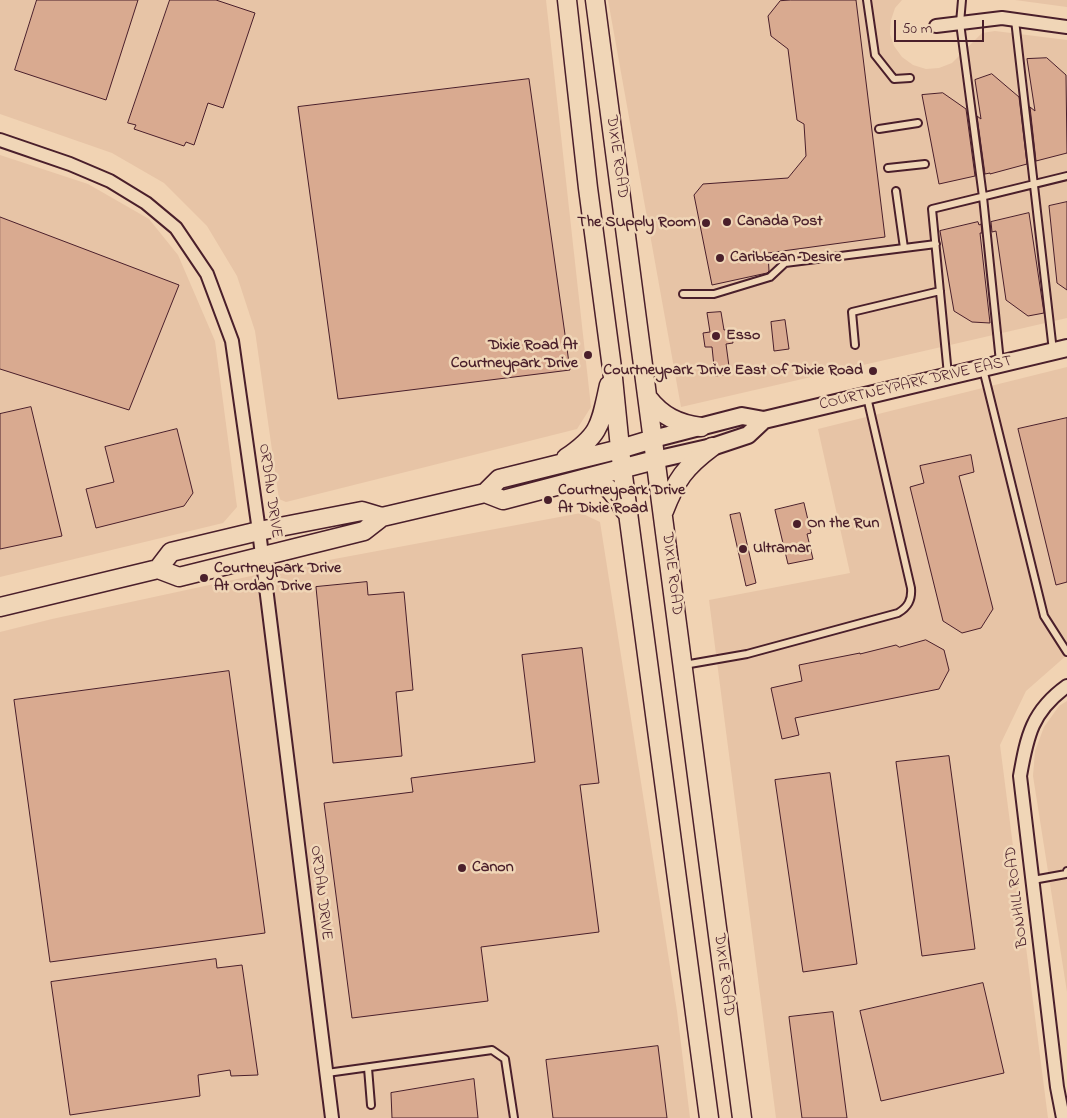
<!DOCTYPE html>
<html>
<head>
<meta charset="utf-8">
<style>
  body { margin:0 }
  #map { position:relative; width:1067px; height:1118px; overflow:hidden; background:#f1d3b3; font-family:"Indie Flower",sans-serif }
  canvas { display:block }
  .scale { position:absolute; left:894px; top:20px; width:90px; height:22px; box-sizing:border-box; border:2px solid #4a1f2b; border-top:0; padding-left:6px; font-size:15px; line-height:18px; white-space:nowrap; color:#4a1f2b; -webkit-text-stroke:4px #f0d6b7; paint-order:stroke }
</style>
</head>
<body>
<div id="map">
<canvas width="1067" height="1118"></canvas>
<div class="scale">50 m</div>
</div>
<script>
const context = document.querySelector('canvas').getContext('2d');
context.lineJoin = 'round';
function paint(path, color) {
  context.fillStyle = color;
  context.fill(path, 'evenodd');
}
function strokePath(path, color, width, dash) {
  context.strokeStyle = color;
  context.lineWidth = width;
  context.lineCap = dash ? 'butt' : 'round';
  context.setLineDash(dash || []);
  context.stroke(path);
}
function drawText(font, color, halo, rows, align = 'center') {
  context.font = font + ' "Indie Flower",sans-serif';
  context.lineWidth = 5;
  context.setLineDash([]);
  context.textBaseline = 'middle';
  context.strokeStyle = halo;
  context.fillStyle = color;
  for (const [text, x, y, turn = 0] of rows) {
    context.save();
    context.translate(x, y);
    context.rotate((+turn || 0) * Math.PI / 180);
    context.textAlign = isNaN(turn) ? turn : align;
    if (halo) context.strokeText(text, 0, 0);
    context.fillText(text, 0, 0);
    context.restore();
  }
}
paint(new Path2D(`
  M 0,0 L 546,0 L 591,407 L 577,429 L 286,502 L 279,499 L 255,331 L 237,276 L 207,226 L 164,183 L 112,153 L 0,114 Z
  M 608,0 L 902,0 L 895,8 L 891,20 L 890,34 L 894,46 L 902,57 L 913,65 L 926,69 L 939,68 L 952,63 L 982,33 L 995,31 L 1067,40 L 1067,318 L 681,407 Z
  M 1015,0 L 1067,0 L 1067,7 Z
  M 0,155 L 88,184 L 149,219 L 178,255 L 215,341 L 237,507 L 223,523 L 0,577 Z
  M 1067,367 L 1067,655 L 1026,691 L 1000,745 L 1048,1118 L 776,1118 L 709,600 L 850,573 L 818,429 Z
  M 581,513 L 600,522 L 677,1011 L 690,1118 L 0,1118 L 0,632 L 52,619 L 302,565 Z
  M 1067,701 L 1067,992 L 1033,776 L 1035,751 L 1044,727 L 1059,706 Z`), '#e7c4a6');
const building = new Path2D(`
  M 37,0 L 138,0 L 106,100 L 15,70 Z
  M 170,0 L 216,0 L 255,13 L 223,108 L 208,103 L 194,145 L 186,142 L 184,146 L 134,129 L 136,125 L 128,123 Z
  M 791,0 L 856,0 L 885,237 L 768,253 L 769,271 L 767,273 L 712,285 L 694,195 L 703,184 L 788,178 L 806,156 L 804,124 L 797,120 L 788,49 L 771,36 L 768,16 L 780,1 Z
  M 1047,58 L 1066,75 L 1067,153 L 1036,161 L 1030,107 L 1035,111 L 1027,59 Z
  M 992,74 L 1019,97 L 1027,164 L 990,174 L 990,173 L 985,174 L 977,116 L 981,119 L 975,80 Z
  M 529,79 L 570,370 L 338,399 L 298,107 Z
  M 943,93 L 966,109 L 975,176 L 939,184 L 922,95 Z
  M 1067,202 L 1067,290 L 1057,283 L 1049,206 Z
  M 1029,213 L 1044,313 L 1028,316 L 1006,300 L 996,231 L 992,232 L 991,222 Z
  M 0,217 L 179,285 L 129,410 L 0,369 Z
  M 978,222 L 979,225 L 981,224 L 982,233 L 980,233 L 990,323 L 972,322 L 954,311 L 940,231 Z
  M 721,312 L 724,330 L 731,329 L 733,343 L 726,344 L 730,374 L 715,376 L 712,347 L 705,347 L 703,333 L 710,332 L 707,313 Z
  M 785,320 L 789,349 L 774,351 L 771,322 Z
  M 31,407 L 62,536 L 0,549 L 0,414 Z
  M 1067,418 L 1067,582 L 1056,585 L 1018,429 Z
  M 177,429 L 193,493 L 184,506 L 96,528 L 86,489 L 114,482 L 105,447 Z
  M 971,455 L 974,472 L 959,476 L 993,609 L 981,628 L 962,633 L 943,621 L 910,487 L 924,483 L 920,466 Z
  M 804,503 L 811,533 L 807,534 L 813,559 L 788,564 L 775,510 Z
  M 740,513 L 756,583 L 746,586 L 730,515 Z
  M 367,582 L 368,595 L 404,592 L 413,690 L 396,692 L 402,756 L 333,763 L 316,587 Z
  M 926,640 L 944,650 L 949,670 L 939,689 L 795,718 L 799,735 L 782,739 L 771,688 L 802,681 L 799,665 L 860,653 L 860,654 L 896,645 L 899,647 Z
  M 582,648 L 599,783 L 580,785 L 599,932 L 481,947 L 488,1001 L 352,1018 L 324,803 L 413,792 L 411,778 L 535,762 L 522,655 Z
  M 229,671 L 265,933 L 50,962 L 14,700 Z
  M 949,756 L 975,949 L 922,956 L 896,762 Z
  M 830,773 L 857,964 L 803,972 L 775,780 Z
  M 216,959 L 217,968 L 242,965 L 258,1075 L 231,1076 L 230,1070 L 198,1075 L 200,1096 L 70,1115 L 51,982 Z
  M 983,983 L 1004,1073 L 881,1101 L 860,1011 Z
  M 833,1012 L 847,1118 L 802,1118 L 789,1017 Z
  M 658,1046 L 667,1118 L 553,1118 L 546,1060 Z
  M 474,1079 L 478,1118 L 392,1118 L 391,1093 Z`);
paint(building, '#d9aa90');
strokePath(building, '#4a1f2b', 1);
const service = new Path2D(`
  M 867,0 L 875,55 L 894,79 L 910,78
  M 962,0 L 960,23 L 983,197 L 1000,362
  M 1015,20 L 1053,351
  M 879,129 L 918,123
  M 888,168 L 925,164
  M 896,191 L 904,248
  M 683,294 L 714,294 L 770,277 L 785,263 L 936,244
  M 855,345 L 852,312 L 940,291
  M 983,369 L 1044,616 L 1067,652
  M 948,375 L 932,209 L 1067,176
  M 684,665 L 747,654 L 898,613 C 908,607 912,600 911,588 L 867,397
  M 1033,880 L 1066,874 L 1067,871
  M 368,1068 L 371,1105
  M 327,1073 L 492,1050 L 505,1059 L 514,1118`);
const minor = new Path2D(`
  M 936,26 L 1002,18 L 1067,27
  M 0,140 L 70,164 L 110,181 L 146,203 L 176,228 L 207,274 L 232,341 L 259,531 L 332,1118
  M 1063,1118 L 1057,1087 L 1020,776 C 1027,736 1032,711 1067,686`);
const tertiary = new Path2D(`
  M 653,439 L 742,416 L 764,420 L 1067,348
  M 655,460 L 712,447 L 748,435 L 764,420`);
const secondary = new Path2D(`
  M 567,0 L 588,188 L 612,368 L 622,468 L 709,1118
  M 595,0 L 742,1118
  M 648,398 C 662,416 678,424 701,427
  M 566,458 C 601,434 600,425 609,385
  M 583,479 C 607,481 613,492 625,511
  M 485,493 L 499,479 L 620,449 L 653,439
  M 664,511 C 676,480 685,467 712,447
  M 158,569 L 171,552 L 259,531 L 362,511 L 382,517
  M 0,607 L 158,569 L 179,577 L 364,531 L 382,517 L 485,493 L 503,500 L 655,460`);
strokePath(service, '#4a1f2b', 10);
strokePath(minor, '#4a1f2b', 16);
strokePath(tertiary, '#4a1f2b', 20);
strokePath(secondary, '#4a1f2b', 21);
strokePath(service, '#f0d6b7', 6);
strokePath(minor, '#f0d6b7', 12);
strokePath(tertiary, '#f0d6b7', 16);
strokePath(secondary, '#f0d6b7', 18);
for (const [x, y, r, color] of [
  [727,222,5,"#4a1f2b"],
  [706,223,5,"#4a1f2b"],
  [720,258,5,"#4a1f2b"],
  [716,336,5,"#4a1f2b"],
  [588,355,5,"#4a1f2b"],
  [873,371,5,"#4a1f2b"],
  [548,500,5,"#4a1f2b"],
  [797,524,5,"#4a1f2b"],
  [743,549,5,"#4a1f2b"],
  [204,578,5,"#4a1f2b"],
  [462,868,5,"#4a1f2b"]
]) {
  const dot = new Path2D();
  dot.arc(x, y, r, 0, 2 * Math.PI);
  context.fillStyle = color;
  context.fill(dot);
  strokePath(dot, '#f0d6b7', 2);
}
drawText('16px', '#4a1f2b', '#f0d6b7', [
  ["DIXIE ROAD",616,157,82],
  ["COURTNEYPARK DRIVE EAST",916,384,-13],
  ["ORDAN DRIVE",269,491,82],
  ["DIXIE ROAD",671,574,83],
  ["ORDAN DRIVE",320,893,83],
  ["BONHILL ROAD",1018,897,-97],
  ["DIXIE ROAD",723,975,83]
]);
drawText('bold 16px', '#4a1f2b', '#f0d6b7', [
  ["Canada Post",737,222],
  ["The SUpply Room",696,223,"right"],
  ["Caribbean Desire",730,258],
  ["Esso",726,336],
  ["Dixie Road At",578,346,"right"],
  ["Courtneypark Drive",578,364,"right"],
  ["Courtneypark Drive East Of Dixie Road",863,371,"right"],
  ["Courtneypark Drive",558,491],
  ["At Dixie Road",558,509],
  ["On the Run",807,524],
  ["Ultramar",753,549],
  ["Courtneypark Drive",214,569],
  ["At Ordan Drive",214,587],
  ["Canon",472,868]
], 'left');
</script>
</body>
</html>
